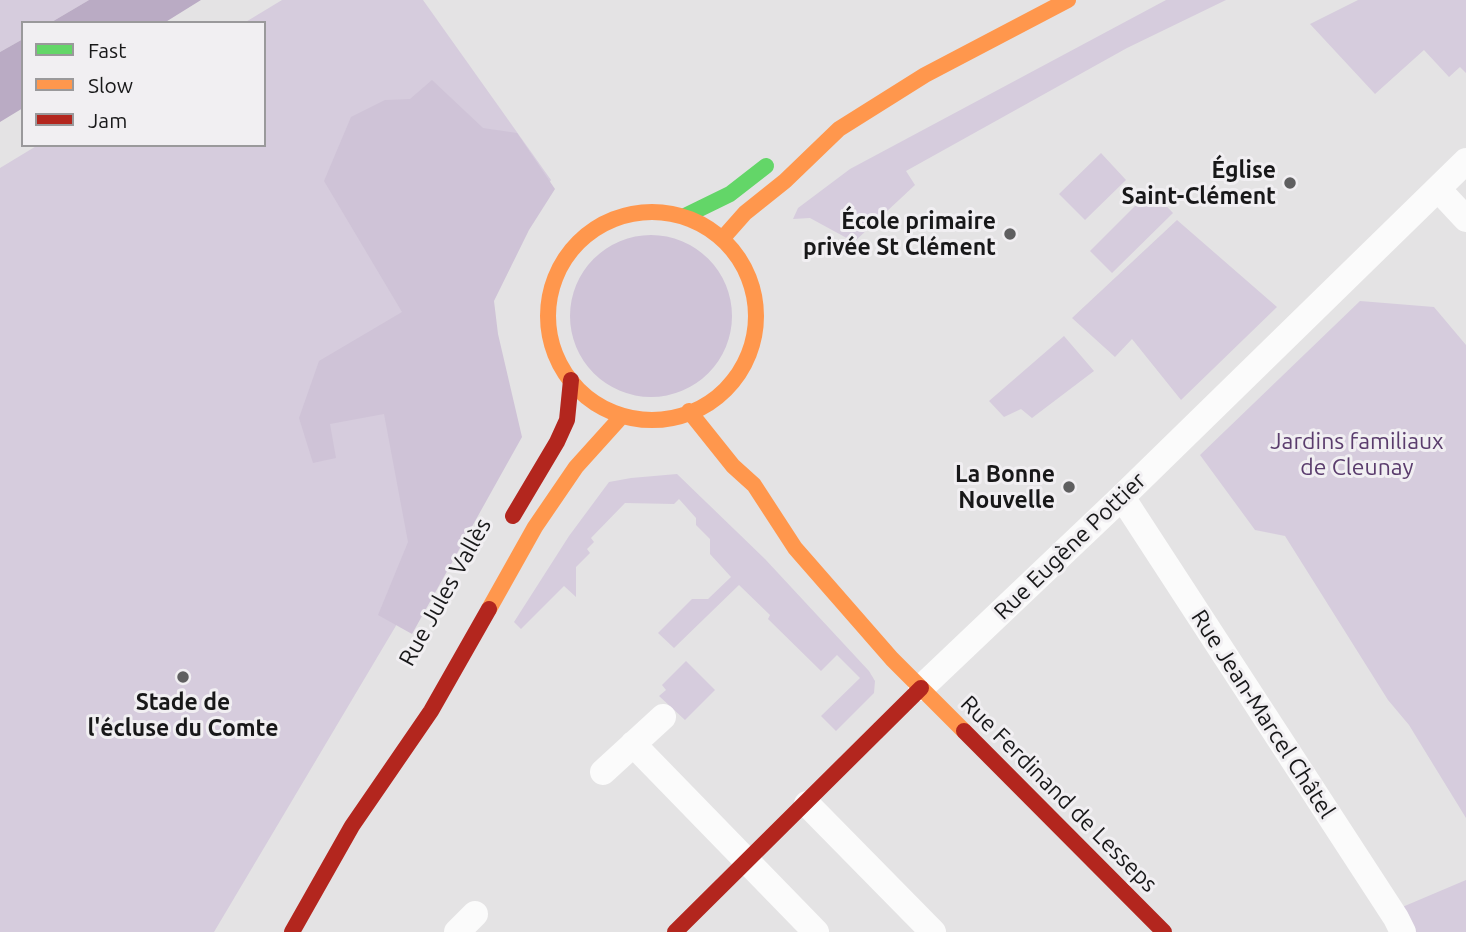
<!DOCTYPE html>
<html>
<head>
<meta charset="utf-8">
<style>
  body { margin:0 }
  #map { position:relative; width:1466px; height:932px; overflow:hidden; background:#e4e3e4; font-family:Ubuntu,sans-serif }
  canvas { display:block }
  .legend { position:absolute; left:21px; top:21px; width:245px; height:126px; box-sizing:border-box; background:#f1eff2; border:2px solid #9a999b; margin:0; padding:9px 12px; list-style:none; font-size:21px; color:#181819 }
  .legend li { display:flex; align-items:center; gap:14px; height:35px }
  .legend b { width:35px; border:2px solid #9a999b }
</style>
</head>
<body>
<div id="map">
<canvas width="1466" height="932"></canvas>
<ul class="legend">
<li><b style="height:9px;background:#63d668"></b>Fast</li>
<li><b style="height:9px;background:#ff974d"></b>Slow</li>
<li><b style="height:9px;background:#b3261e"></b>Jam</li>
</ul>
</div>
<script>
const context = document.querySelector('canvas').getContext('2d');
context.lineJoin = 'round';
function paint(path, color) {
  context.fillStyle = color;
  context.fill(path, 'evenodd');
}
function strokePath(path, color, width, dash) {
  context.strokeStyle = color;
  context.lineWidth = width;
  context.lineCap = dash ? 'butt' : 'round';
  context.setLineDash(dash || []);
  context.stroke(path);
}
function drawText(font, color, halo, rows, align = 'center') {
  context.font = font + ' Ubuntu,sans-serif';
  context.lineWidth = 6;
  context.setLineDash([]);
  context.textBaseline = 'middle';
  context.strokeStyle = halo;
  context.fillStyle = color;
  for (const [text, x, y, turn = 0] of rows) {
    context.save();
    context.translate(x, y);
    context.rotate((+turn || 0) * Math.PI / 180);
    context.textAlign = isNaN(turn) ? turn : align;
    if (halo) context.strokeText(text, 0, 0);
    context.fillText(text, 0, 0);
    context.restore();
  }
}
paint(new Path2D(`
  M 0,0 L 89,0 L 50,23 L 23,23 L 23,39 L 0,52 Z
  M 282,0 L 423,0 L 551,180 L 479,296 L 517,422 L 214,932 L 0,932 L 0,168 L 38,145 L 264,145 L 264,23 L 244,23 Z
  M 1166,0 L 1226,0 L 1127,48 L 906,171 L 915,185 L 854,242 L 810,218 L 793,219 L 798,208 L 850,169 Z
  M 1358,0 L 1466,0 L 1466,73 L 1460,67 L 1449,77 L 1424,50 L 1375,94 L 1310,24 Z
  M 1101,153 L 1126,180 L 1085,220 L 1059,194 Z
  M 1151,190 L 1173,213 L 1112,273 L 1090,251 Z
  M 1177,220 L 1277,307 L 1181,400 L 1132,339 L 1115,357 L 1072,318 Z
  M 1360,301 L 1434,307 L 1466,345 L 1466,818 L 1409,725 L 1388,700 L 1285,536 L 1255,530 L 1200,455 Z
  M 1064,336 L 1094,371 L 1032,418 L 1021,409 L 1004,417 L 989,401 Z
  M 677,474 L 765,559 L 869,671 L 875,681 L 874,693 L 836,731 L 821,716 L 860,678 L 837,655 L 821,671 L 768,619 L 770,615 L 739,585 L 674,648 L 658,633 L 692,599 L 708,599 L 731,577 L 710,554 L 710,539 L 696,525 L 696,518 L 679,499 L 674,504 L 625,503 L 591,538 L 594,542 L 587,549 L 590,553 L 576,567 L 576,597 L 564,586 L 521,629 L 514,622 L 569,536 L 609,482 L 631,478 Z
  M 686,661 L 715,690 L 685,720 L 659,696 L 666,690 L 662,685 Z
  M 1466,880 L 1466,932 L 1414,932 L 1400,908 Z`), '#d6ccdd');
paint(new Path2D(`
  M 432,80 L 483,128 L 517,133 L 555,189 L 529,230 L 494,301 L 498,334 L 522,437 L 412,634 L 378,615 L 408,542 L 384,414 L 330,424 L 336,458 L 313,463 L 299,418 L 319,361 L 402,312 L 324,181 L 351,117 L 385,100 L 410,99 Z
  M570 316a81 81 0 1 1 162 0a81 81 0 1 1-162 0Z`), '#cfc3d7');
paint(new Path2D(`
  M 89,0 L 201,0 L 164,23 L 50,23 Z
  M 23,39 L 23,108 L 0,122 L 0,52 Z`), '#baabc4');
strokePath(new Path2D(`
  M 1438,189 L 1466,219
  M 1122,497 L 1396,918 L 1403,932
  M 921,688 L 1122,497 L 1466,161
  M 633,744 L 816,932
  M 603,772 L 663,717
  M 807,804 L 933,932
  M 457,932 L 475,914`), '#fbfbfb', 26);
strokePath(new Path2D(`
  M 685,216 L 730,194 L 766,166`), '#63d668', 16);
strokePath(new Path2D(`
  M548 316a104 104 0 1 1 208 0a104 104 0 1 1-208 0Z
  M 722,239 L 745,213 L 785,181 L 839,129 L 925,75 L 1068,0
  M 689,411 L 733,466 L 754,485 L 795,548 L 892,659 L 964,731
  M 489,609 L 535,527 L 576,467 L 622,416`), '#ff974d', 16);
strokePath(new Path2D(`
  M 513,516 L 557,442 L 567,420 L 571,380
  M 964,731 L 1164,932
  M 292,932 L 352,826 L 431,711 L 489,609
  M 675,932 L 921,688`), '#b3261e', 16);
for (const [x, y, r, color] of [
  [1290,183,7,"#5f5f60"],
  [1010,234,7,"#5f5f60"],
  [1069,487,7,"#5f5f60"],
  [183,677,7,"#5f5f60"]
]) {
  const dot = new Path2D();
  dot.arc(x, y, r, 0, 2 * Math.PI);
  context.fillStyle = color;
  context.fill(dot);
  strokePath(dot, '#f1eff2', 2.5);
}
drawText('bold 23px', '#181819', '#f1eff2', [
  ["Église",1276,170],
  ["Saint-Clément",1276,196],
  ["École primaire",996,221],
  ["privée St Clément",996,247],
  ["La Bonne",1055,474],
  ["Nouvelle",1055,500],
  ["Stade de",183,702,"center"],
  ["l'écluse du Comte",183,728,"center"]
], 'right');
drawText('23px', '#5a3c6d', '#f1eff2', [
  ["Jardins familiaux",1357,441],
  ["de Cleunay",1357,467]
]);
drawText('23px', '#181819', '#f1eff2', [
  ["Rue Eugène Pottier",1070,546,-44],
  ["Rue Jules Vallès",445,592,-61],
  ["Rue Jean-Marcel Châtel",1263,714,57],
  ["Rue Ferdinand de Lesseps",1059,794,45]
]);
</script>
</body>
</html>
